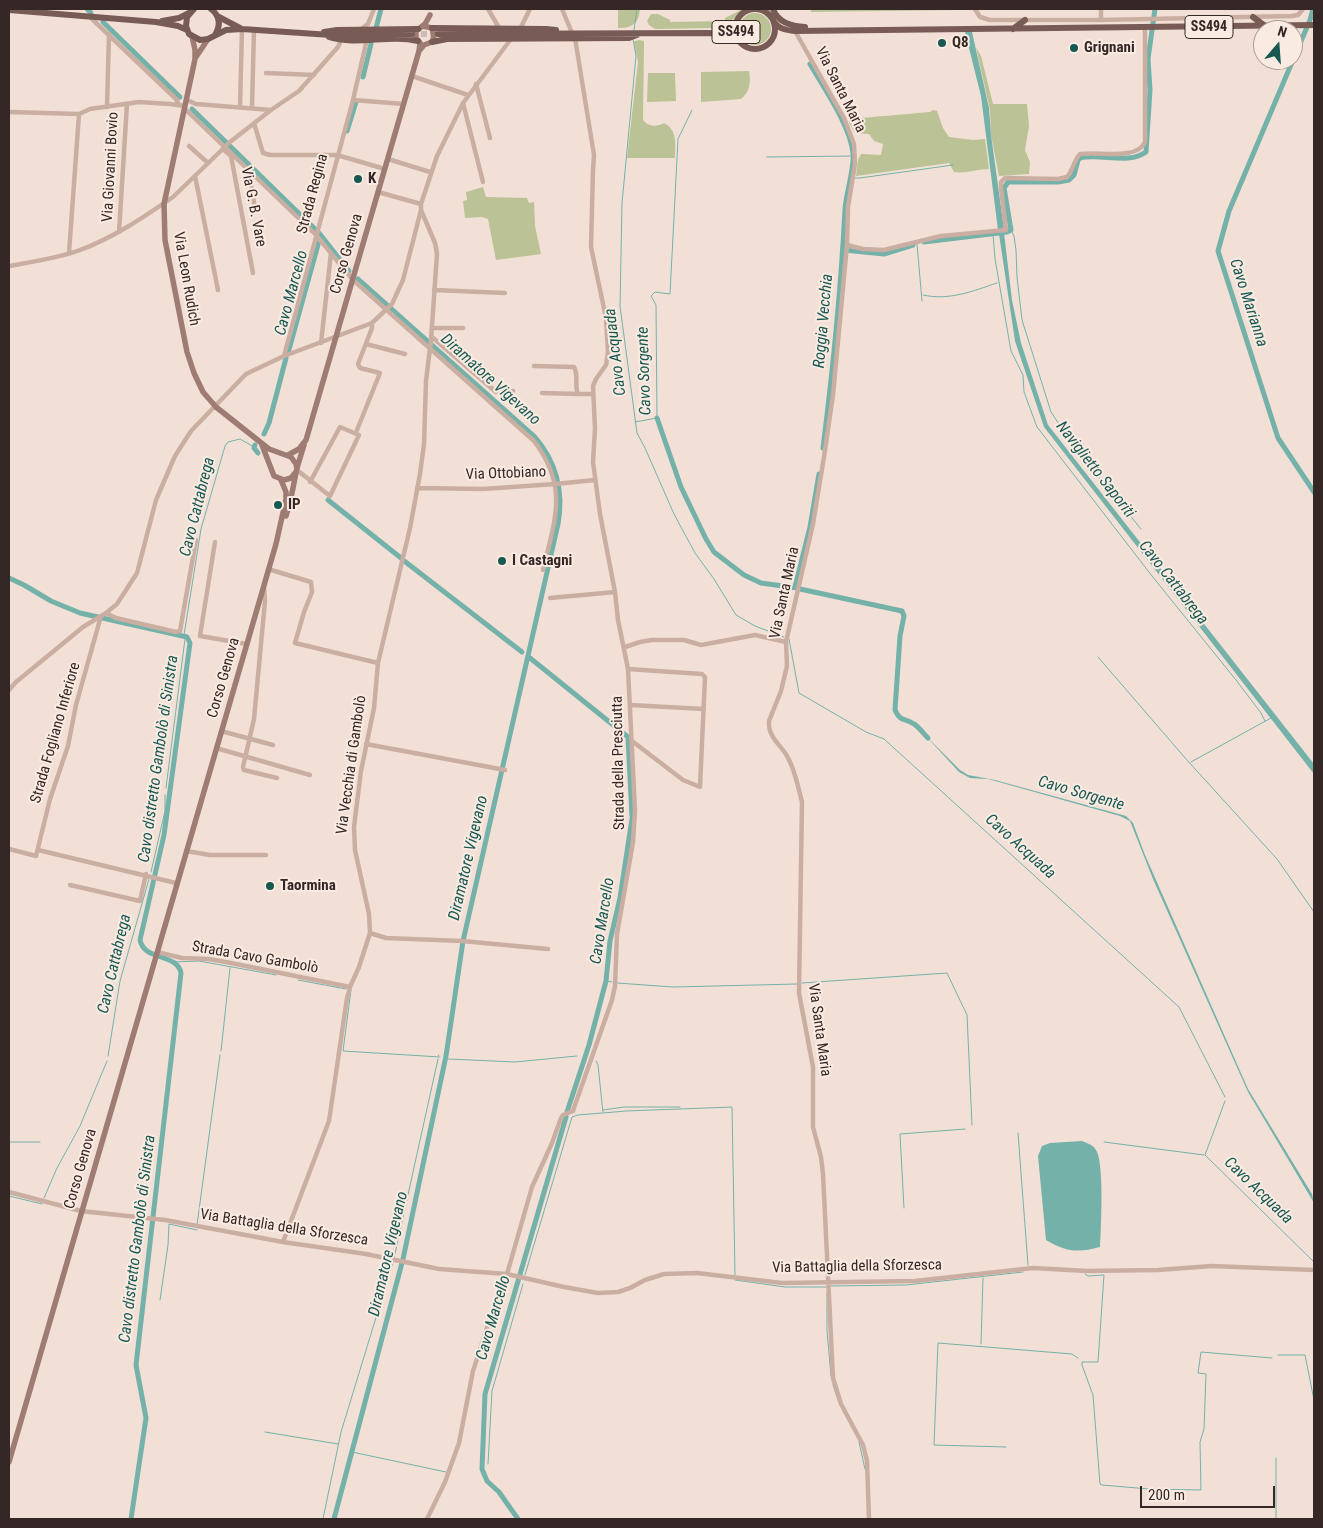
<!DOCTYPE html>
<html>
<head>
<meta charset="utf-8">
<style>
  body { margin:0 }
  #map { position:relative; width:1323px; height:1528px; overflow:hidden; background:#f2e0d6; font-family:"Roboto Condensed",sans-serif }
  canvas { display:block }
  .frame { position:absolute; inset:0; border:10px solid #352725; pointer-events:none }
  .north { position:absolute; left:1253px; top:20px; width:50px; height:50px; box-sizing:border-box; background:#faebe2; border:1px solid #ab9d96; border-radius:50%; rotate:18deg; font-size:14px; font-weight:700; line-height:20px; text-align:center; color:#352725 }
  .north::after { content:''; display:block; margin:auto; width:18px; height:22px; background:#185852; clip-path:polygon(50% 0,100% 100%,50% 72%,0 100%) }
  .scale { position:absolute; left:1140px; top:1486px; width:135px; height:22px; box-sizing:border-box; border:2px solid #352725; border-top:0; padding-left:6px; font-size:15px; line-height:18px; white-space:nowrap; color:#352725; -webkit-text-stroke:4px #faebe2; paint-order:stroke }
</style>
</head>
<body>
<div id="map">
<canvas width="1323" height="1528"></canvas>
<div class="frame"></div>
<div class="north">N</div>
<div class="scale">200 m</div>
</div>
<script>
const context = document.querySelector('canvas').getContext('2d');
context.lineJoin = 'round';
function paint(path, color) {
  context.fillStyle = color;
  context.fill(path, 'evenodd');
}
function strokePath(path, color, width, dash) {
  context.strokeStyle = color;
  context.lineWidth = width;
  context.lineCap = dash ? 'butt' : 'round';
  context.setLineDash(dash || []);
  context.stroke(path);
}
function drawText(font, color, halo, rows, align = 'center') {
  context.font = font + ' "Roboto Condensed",sans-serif';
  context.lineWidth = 4;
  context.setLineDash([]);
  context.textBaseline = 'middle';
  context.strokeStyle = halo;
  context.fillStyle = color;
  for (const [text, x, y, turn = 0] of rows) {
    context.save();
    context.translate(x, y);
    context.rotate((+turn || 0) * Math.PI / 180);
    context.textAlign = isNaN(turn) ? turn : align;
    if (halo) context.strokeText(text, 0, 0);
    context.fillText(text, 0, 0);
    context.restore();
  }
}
paint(new Path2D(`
  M 618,9 L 640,9 C 639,23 633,28 618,28 Z
  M 743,9 L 748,9 C 735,16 728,26 713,28 L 655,29 L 649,25 L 647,21 L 651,14 L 658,14 L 670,20 L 670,22 L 725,21 L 725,18 Z
  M 811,9 L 956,9 L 957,10 L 811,12 Z
  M739 29a16 16 0 1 1 32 0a16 16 0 1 1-32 0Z
  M 639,40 L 644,41 L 644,46 L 643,120 C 648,127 656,127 664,123 C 678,130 675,144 675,158 L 627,158 L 638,62 L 634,42 L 635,41 Z
  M 976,47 L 981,56 L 993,104 L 1027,104 L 1029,126 L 1025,150 L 1030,162 L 1029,174 L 999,176 L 991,135 L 990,110 Z
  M 749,71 C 751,82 750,92 741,99 L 701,102 L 701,72 Z
  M 648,73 L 675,73 L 676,101 L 647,102 Z
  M 933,110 L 937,111 L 943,128 L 949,137 L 973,140 L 985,139 L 989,169 C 977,169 965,174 954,172 L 949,163 L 856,176 L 858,160 L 861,154 L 881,155 L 883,144 L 874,141 L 869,134 L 855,133 L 849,123 L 850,119 L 930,112 Z
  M 483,187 L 486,197 L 527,198 L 529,203 L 534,202 L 535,226 L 541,254 L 496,260 L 488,219 L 482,217 L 465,218 L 463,201 L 467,200 L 466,192 Z`), '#bac296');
paint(new Path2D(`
  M 965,32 L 972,32 L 989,108 L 991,135 L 1004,229 L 998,230 L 981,96 Z
  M 1004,233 L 1012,300 L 1021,343 L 1048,425 L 1314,764 L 1314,774 L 1044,427 L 1015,341 L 999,234 Z
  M 924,734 L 960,770 L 968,775 L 995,780 L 1126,816 L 1133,823 L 1145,855 L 1248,1089 L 1312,1194 L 1314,1203 L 1248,1092 L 1153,879 L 1130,821 L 1120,816 L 988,779 L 970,778 L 959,772 Z
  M 1082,1141 C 1089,1144 1094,1145 1097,1152 C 1104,1167 1101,1228 1100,1247 C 1078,1253 1066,1252 1046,1240 L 1038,1156 L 1042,1146 L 1050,1143 Z`), '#74b1a9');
strokePath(new Path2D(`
  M 634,30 L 637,9
  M 633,39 L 636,56 L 622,203 L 620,306 L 637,433 L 645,448 L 674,514 L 695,553 L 714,579 L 736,615 L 755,626 L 784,637
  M 767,157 L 853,156
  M 850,178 L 860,178 L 953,165
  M 1011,230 L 1014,236 L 1016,250 L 1017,277 L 1022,320 L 1051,412 L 1072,444 L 1141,529
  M 993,234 L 995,259 L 1011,351 L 1023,375 L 1024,392 L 1037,427 L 1152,576 L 1236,680 L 1261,713 L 1265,721
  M 917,244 L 922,301
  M 923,295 C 949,301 973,291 997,283
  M 635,422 L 657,418 L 656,305 L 651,296 L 655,292 L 670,294 L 678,139 L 692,110
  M 184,635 L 201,529 L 225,446 L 228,442 L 240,439 L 254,447
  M 789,639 L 799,693 L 866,732 L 884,739 L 1179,1007 L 1225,1097
  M 1098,657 L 1186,759 L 1277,859 L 1314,912
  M 1191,762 L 1271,718
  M 166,788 L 185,639
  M 151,872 L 165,811 L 165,795
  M 174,962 L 199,961 L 276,975
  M 298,980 L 346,989
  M 606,981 L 612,982
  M 617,983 L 673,987 L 797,984
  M 802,983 L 947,973 L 967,1015 L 972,1125
  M 351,990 L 343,1051 L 440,1057
  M 221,1051 L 230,968
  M 444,1055 L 446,1056
  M 108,1056 L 120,981 L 149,879
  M 438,1056 L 439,1055
  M 448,1059 L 515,1062 L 577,1056
  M 596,1061 L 598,1065 L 603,1113 L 626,1111 L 732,1107 L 735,1275
  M 1225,1101 L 1205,1155 L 1314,1262
  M 603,1110 L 624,1107 L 680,1107
  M 1018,1133 L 1028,1265
  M 9,1142 L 40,1142
  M 1104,1142 L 1204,1155
  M 9,1196 L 42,1204
  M 44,1198 L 57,1168 L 80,1126 L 107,1061
  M 904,1208 L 900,1134 L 965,1129
  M 197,1225 L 220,1055
  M 394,1258 L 438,1059
  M 1085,1274 L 1088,1276 L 1104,1275 L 1098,1362 L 1082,1362 L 1082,1365 L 1093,1395 L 1100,1484 L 1102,1485 L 1149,1489 L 1201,1490 L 1200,1442 L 1204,1429 L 1206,1374 L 1198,1373 L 1201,1352 L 1272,1358
  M 525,1275 L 572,1117 L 578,1115 L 602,1113
  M 735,1280 L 785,1287 L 827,1287
  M 831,1286 L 906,1285 L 1023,1272
  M 827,1293 L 827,1331 L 831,1376
  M 160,1300 L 168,1245 L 169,1224 L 197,1230
  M 981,1344 L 983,1278
  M 1278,1355 L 1305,1355 L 1314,1400
  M 833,1385 L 838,1400
  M 265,1432 L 338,1444
  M 859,1442 L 865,1469
  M 1006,1447 L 934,1445 L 938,1343 L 1072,1354 L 1078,1358
  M 352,1452 L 446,1472
  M 1276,1458 L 1276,1519
  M 488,1464 L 492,1391 L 523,1284
  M 323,1519 L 341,1432 L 393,1262`), '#74b1a9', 1);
strokePath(new Path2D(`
  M 87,9 L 91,13
  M 103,22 L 180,97
  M 376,28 L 381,9
  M 1293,60 L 1229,211 L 1218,251 L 1278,438 L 1314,492
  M 1293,60 L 1310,20 L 1313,9
  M 810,64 C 824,88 850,125 853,153 C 855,167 846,193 845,209 C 841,289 833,369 823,448
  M 363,77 L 371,44
  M 192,109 L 319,233 L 349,271
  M 347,131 L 356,102
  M 1009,231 L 1011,230 L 1004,188 L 1008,182 L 1058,182 L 1069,180 L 1074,175 L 1078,160 L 1080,158 C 1101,153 1128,165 1146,152 L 1150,90 L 1148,59 L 1155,9
  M 924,242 L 1007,232
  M 844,250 L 884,254 L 913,245
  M 288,353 L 319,241
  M 657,418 L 681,487 L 706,539 L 714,552 L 744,575 L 761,583 L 797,588
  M 264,434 L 269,423 L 286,358
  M 255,445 L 254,448 L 258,453
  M 328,500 L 401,558
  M 403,560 L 522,652
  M 9,578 L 24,585 L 51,601 L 80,613 L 187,637 L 190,643 L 164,835 L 140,940 C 144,961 177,953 181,973 L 136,1365 L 146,1418 L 131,1519
  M 795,587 L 810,527 L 819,474
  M 800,589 L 902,611 L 904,616 L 900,636 L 895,710 C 900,722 905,718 914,724 C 919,727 924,734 928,738
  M 530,658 L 628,737 L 632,816
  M 567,1112 L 589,1045 L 606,981 L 610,941 L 620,898 L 632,819
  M 334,1519 L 403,1259 L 446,1056 L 463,941 L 558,524 C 564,491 557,463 535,437 L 358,279
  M 518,1519 L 499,1492 L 487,1481 L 482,1469 L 485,1394 L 566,1117`), '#74b1a9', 5);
strokePath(new Path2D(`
  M 412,34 L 438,34`), '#ccbbb3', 6, [6, 3]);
strokePath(new Path2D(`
  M 488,9 L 498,26
  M 562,9 L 572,33
  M 768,9 L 770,16
  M 975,9 L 980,17 L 990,20 L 1101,20 L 1292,16 L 1298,15 L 1303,9
  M 1101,9 L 1101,20
  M 750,10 L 754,9
  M 91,18 L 176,99 L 179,105
  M 520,29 L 530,9
  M 360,30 L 368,24 L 374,9
  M 795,31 L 844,118 L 854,144 L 855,164 L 848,207 L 847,245 L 833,395 L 824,457 L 813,524 L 786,642 L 787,666 L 781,691 L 769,721 C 768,737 779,743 787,756 C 795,769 798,787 802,802 L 799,993 L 813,1067 L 813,1127 L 821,1157 L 823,1174 L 833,1378 L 841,1404 L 863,1445 L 867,1461 L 869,1519
  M 266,73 L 314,75
  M 412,76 L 468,95
  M 476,84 L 490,138
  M 187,100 L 196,104 L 271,110
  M 353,100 L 404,104
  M 463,103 L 483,182
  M 107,107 L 109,34
  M 240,107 L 242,29
  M 252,108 L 254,29
  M 185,109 L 316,235 L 353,280 L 534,441 C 569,487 555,519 543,570
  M 9,112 L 79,114 L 90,109 L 139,102 L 170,104 L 185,106
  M 254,123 L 263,153 L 270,155 L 337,155 L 385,169
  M 189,146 L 208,163
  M 223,149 L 231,156 L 253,273
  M 388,159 L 430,172
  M 249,171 L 255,209
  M 195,176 L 218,290
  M 378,192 L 421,204
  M 119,232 L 127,104
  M 847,245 L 863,249 L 884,250 L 941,236 L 1006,230 L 1001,188 L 1001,182 L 1005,178 L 1058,179 L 1067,177 C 1073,170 1074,160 1080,154 C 1098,151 1137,161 1145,142 L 1145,27
  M 69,253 L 79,114
  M 9,266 C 31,262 59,258 80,250 C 113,238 144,217 173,197 L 230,142 L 271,110 L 299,91 L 338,47 L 341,40
  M 434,290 L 505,293
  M 432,328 L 463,328
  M 432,337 L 496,392 L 513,391
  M 321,343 L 331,253
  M 366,344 L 405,354
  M 284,356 L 353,100 L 367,39
  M 534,366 L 574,367 C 579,375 574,385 578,394 L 593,394
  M 542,393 L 578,394
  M 357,430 L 380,373 L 360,368 L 358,364 L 372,328 L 372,323
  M 297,470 L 330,496 L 359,435 L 340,427 L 310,482
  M 417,488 L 483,489 L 555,484 L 595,480
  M 215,542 L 200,636 L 247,644
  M 268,569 L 311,582 L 312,592 L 304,612 L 295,643 L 378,663
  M 264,587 L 265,601 L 254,719 L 243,767 L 244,770 L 277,778
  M 550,598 L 615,592
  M 106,613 L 116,618 L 176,632 L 180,631 L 196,540
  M 625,647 L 640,642 L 652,640 L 684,640 L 701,645 L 755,635 L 786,642
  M 628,669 L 702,674 L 705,677 L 700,787 L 683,780 L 632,741
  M 9,690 L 16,682 L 83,627 L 106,613 L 117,604 L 137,573 L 156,500 L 175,456 L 191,431 L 246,374 L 284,356 L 372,323 L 392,304 L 403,280 L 421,210
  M 630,705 L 704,709
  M 221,731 L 273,745
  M 366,744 L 505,770
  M 216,748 L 310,775
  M 9,849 L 36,856 L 50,799 L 68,746 L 76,705 L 101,616
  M 38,850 L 176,883
  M 186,851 L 210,855 L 266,855
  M 70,885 L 140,901 L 146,874
  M 370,933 L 386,938 L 462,941 L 548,949
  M 157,952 L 182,958 L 209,959 L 231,963 L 350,987
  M 9,1192 L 81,1211 L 165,1220 L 283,1242 L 366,1254 L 439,1269 L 507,1274 L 564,1287 L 598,1293 L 618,1292 L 630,1288 L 645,1280 L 664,1274 L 697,1273 L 782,1283 L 915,1281 L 1033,1268 L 1087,1271 L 1158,1270 L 1212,1266 L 1314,1270
  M 283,1242 L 329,1121 L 347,998 L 350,987 L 359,967 L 370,933 L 369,914 L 355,850 L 354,827 L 361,771 L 374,708 L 378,663 L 410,528 L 420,474 L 424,444 L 426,381 L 431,340 L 437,254 L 435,243 L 421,210 L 421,204 L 437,156 L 463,103 L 511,39
  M 427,1519 L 445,1482 L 459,1443 L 473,1371 L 503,1279 L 507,1274 L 532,1187 L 552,1143 L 561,1118 L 563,1115 L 573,1111 L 575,1105 L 612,1000 L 615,986 L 617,934 L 633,842 L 635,810 L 628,669 L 618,620 L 615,592 L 600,514 L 593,462 L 595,429 L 593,386 L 596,379 L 606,365 L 608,352 L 606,318 L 591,247 L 593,170 L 594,155 L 575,38`), '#cbaea2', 4.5);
strokePath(new Path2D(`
  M 192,36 L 195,50 L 195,59 L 164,204 L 165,240 L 187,352 L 194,373 L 203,392 L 216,407 L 269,449 L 291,457 L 296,464 L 297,468
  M 420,43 L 416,38 L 416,31 L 425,24 L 430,15
  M 419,51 L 424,45 L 432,42 L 434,36 L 432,28 L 423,26
  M 196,57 L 208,39
  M 262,445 L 274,476 L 284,480 L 291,478 L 295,473
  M 288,455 L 299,449 L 306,440 L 419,51 L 420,43
  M 286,516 L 290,503 L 297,468 L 304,445
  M 9,1462 L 276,544 L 286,499 L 286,492 L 281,480`), '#9e7c73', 5.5);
strokePath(new Path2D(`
  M 194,9 L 187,17 L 186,26 L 189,34 L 200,40 L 208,39 L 226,30 L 242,29 L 331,35 L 412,34
  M 211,9 C 220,16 221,25 215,35
  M 773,9 C 778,23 792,26 805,27
  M735 29a20 20 0 1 1 40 0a20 20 0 1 1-40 0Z
  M 9,10 L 156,22 L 178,26 L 187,30
  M 217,16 L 240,28
  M 1253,17 L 1265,26
  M 162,21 L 179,18 L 189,13
  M 774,22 C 779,29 786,30 795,31 L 1314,25
  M 432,28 L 546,29 L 556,30
  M 1013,29 L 1025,20
  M 324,32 L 337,30 L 418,29
  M 714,32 L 737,22
  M 438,34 L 708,33 L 725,34 L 738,39
  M 329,37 C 357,46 389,34 418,41
  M 432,42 L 447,39 L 629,38 L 637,35`), '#785b55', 6);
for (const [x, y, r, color] of [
  [942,43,5,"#185852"],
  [1074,48,5,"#185852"],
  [358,179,5,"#185852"],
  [278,505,5,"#185852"],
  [502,561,5,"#185852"],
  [270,886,5,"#185852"]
]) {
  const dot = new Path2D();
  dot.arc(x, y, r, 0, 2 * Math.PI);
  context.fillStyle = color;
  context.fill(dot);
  strokePath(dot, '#faebe2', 2);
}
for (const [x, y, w] of [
  [1209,27,48],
  [736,32,48]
]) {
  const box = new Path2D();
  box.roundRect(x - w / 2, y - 11.5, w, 23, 4);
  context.fillStyle = '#faebe2';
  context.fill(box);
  strokePath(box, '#352725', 1);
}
drawText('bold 14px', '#352725', null, [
  ["SS494",1209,27],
  ["SS494",736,32]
]);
drawText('bold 15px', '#352725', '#faebe2', [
  ["Q8",952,43],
  ["Grignani",1084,48],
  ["K",368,179],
  ["IP",288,505],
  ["I Castagni",512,561],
  ["Taormina",280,886]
], 'left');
drawText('15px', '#352725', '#faebe2', [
  ["Via Santa Maria",840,90,63],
  ["Via Giovanni Bovio",111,167,-87],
  ["Strada Regina",313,194,-75],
  ["Via G. B. Vare",253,207,79],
  ["Corso Genova",347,254,-74],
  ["Via Leon Rudich",186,279,80],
  ["Via Ottobiano",506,474,-2],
  ["Via Santa Maria",785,593,-78],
  ["Corso Genova",224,678,-74],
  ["Strada Fogliano Inferiore",56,733,-74],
  ["Strada della Presciutta",619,763,-91],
  ["Via Vecchia di Gambolò",352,765,-82],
  ["Strada Cavo Gambolò",255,958,10],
  ["Via Santa Maria",819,1030,82],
  ["Corso Genova",81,1169,-74],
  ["Via Battaglia della Sforzesca",284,1228,9],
  ["Via Battaglia della Sforzesca",857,1267,-1]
]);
drawText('italic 16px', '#185852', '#faebe2', [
  ["Cavo Marcello",292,293,-75],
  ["Cavo Marianna",1248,303,72],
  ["Roggia Vecchia",824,321,-85],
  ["Cavo Acquada",616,352,-97],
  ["Cavo Sorgente",645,371,-92],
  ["Diramatore Vigevano",490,380,42],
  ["Naviglietto Saporiti",1095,470,52],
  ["Cavo Cattabrega",198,507,-76],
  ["Cavo Cattabrega",1173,583,52],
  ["Cavo distretto Gambolò di Sinistra",159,759,-82],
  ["Cavo Sorgente",1081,794,16],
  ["Cavo Acquada",1020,847,42],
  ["Diramatore Vigevano",469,858,-77],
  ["Cavo Marcello",603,921,-81],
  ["Cavo Cattabrega",115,964,-77],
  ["Cavo Acquada",1258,1191,44],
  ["Cavo distretto Gambolò di Sinistra",138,1239,-83],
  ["Diramatore Vigevano",389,1254,-77],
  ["Cavo Marcello",494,1318,-74]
]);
</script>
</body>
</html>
